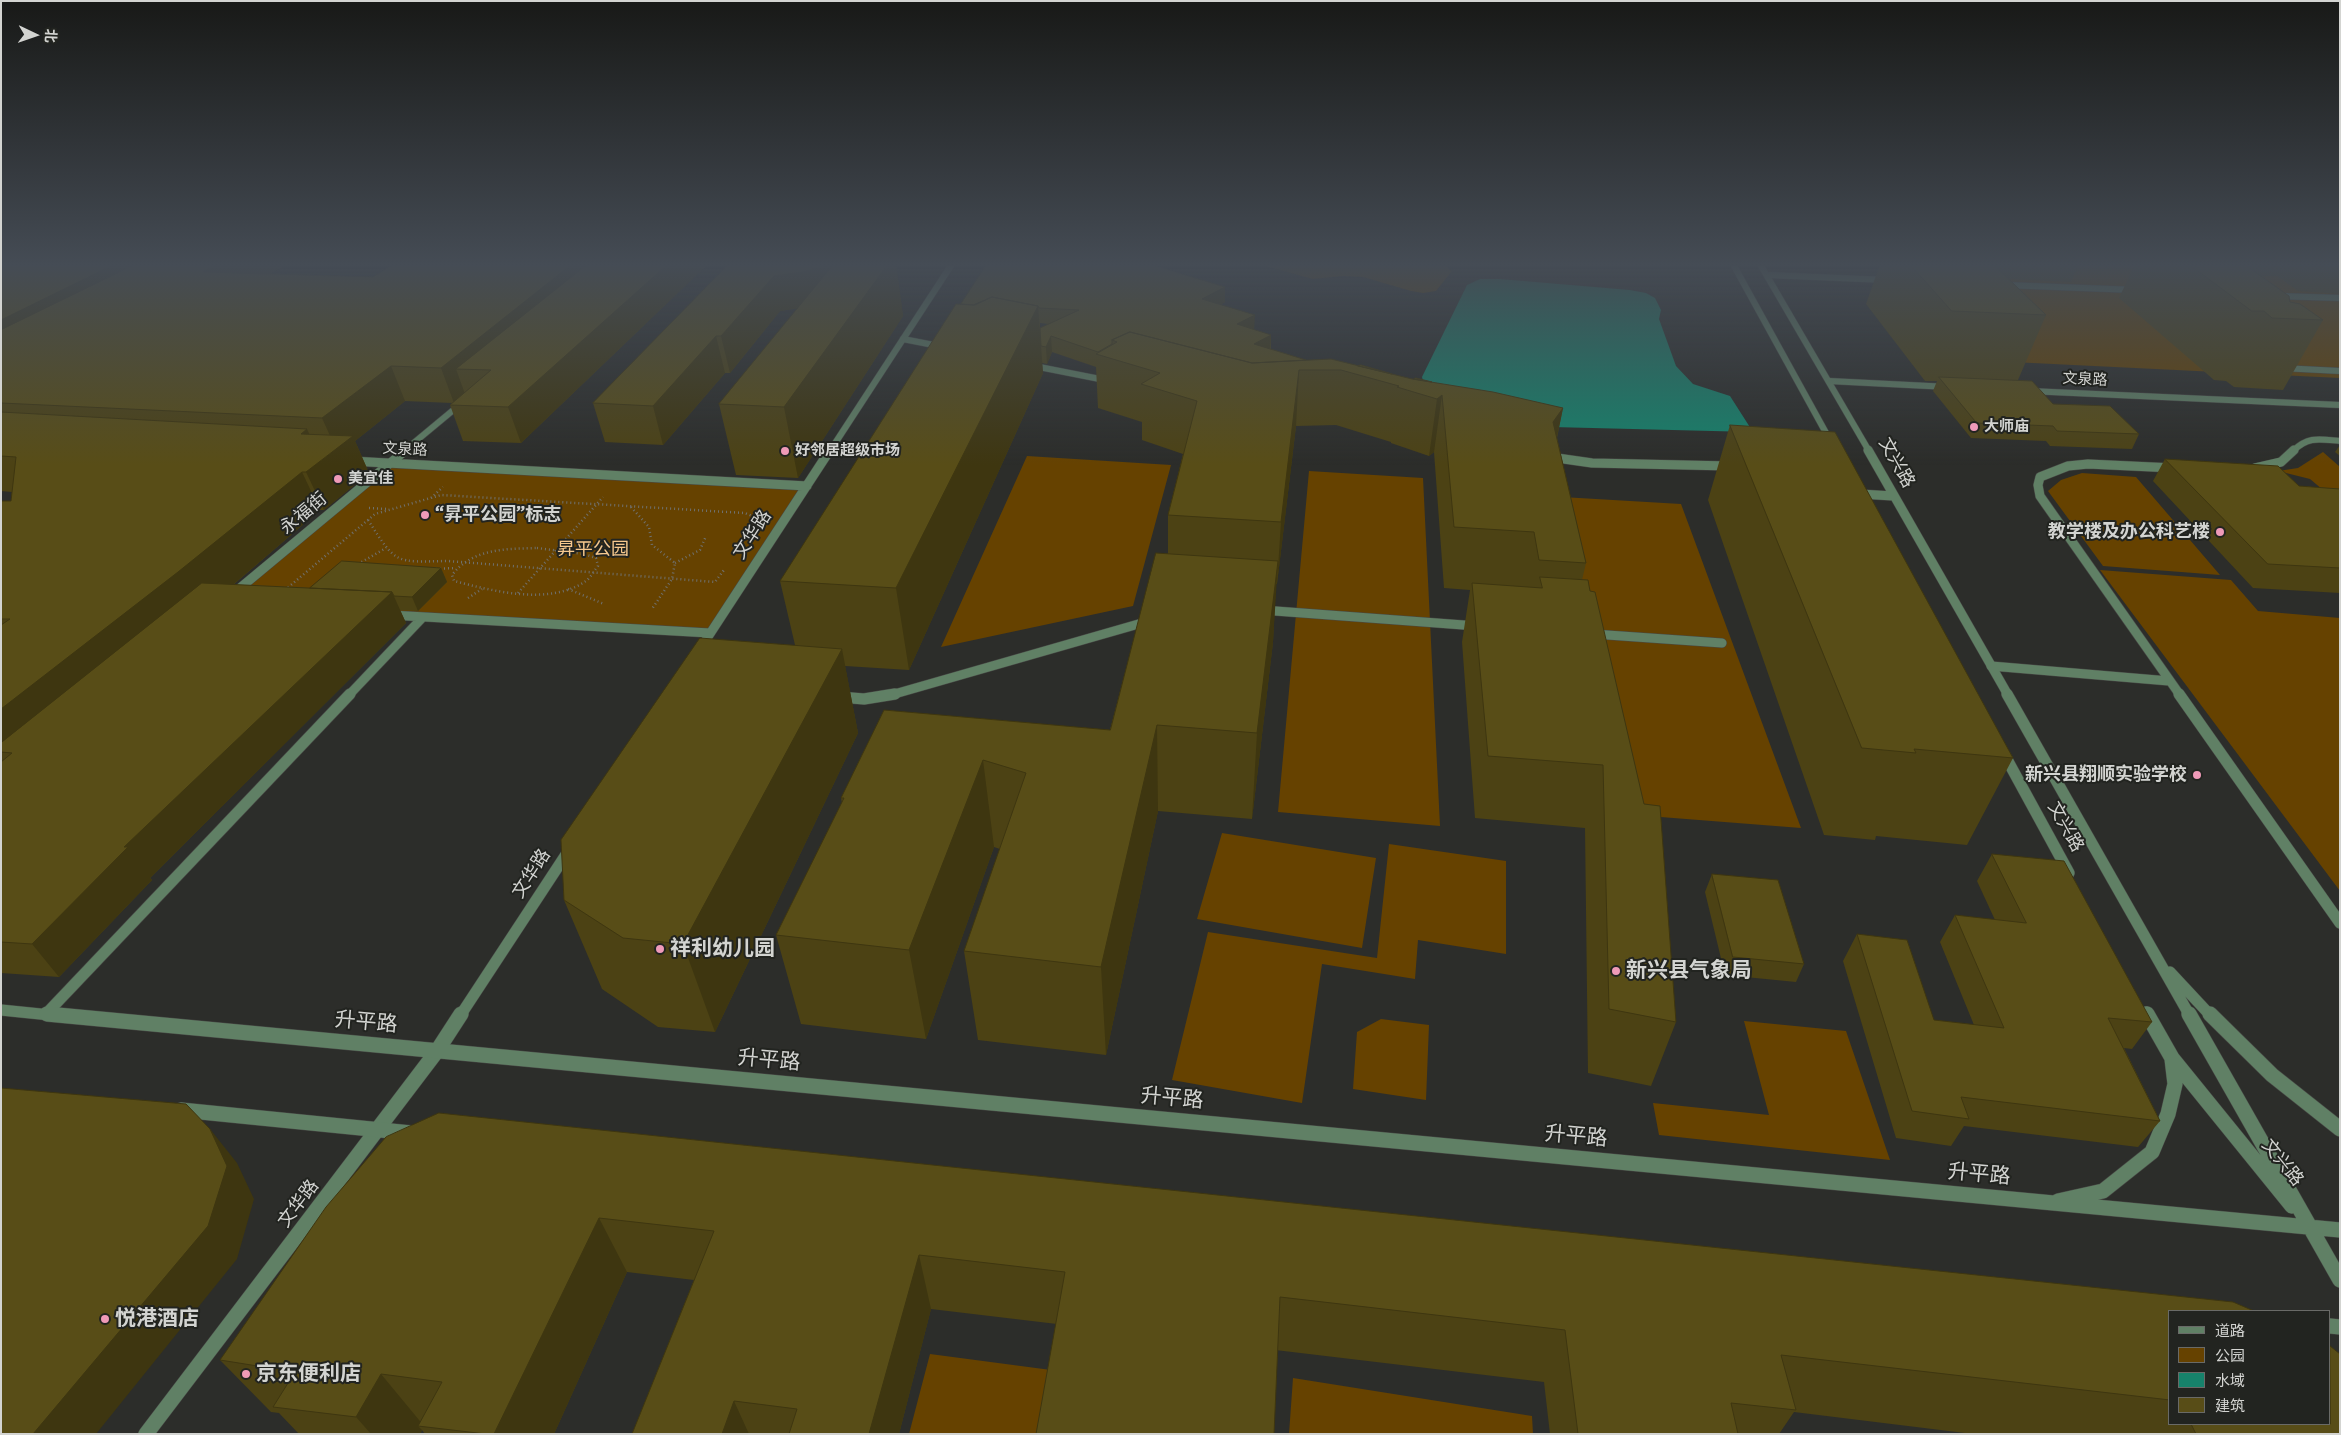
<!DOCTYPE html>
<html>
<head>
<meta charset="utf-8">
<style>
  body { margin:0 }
  #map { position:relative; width:2341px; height:1435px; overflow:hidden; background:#2c2d2a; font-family:Signika,"Noto Sans SC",sans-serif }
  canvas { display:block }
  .frame { position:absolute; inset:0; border:2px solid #d3d4d1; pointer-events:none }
  .legend { position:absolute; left:2168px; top:1310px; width:162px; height:115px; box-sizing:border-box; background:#222420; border:1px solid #696a67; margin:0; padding:6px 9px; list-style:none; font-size:15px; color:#d3d4d1 }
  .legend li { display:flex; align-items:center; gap:10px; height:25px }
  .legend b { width:25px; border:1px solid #696a67 }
  .north { position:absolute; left:10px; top:10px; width:50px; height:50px; -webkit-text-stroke:4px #222420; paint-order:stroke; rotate:93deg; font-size:14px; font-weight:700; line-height:20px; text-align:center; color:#d3d4d1 }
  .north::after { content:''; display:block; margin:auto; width:18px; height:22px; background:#d3d4d1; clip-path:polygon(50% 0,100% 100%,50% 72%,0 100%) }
</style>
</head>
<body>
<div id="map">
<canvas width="2341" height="1435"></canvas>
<div class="frame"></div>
<ul class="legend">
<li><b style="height:6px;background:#608065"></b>道路</li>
<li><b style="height:14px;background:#664200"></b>公园</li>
<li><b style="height:14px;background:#16826b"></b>水域</li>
<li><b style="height:14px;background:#584d17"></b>建筑</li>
</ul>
<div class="north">北</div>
</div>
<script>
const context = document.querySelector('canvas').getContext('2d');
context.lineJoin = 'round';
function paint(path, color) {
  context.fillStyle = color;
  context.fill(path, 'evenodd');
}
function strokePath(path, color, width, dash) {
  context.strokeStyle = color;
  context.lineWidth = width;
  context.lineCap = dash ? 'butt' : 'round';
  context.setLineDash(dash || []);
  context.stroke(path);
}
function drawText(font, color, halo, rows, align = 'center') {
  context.font = font + ' Signika,"Noto Sans SC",sans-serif';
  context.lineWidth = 4;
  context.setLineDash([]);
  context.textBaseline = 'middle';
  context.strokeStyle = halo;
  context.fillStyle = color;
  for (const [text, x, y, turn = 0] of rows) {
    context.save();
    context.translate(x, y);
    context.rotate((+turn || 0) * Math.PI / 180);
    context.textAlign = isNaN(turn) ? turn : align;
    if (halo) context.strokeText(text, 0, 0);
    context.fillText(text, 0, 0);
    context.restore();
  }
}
paint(new Path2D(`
  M 1258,264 L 1444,264 L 1452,271 L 1436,291 L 1423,293 L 1411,291 L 1363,277 L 1343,276 L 1313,279 Z
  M 1922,264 L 2340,264 L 2340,378 L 2012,362 Z
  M 2323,452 L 2340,467 L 2340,501 L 2335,500 L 2310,479 L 2278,471 L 2298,468 Z
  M 1027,456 L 1171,465 L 1133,606 L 941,647 Z
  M 391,463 L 807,486 L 710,633 L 219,606 Z
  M 1309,471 L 1423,478 L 1440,826 L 1278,812 Z
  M 2082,473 L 2136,477 L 2220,575 L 2103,566 L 2048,491 L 2061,480 Z
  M 1562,497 L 1681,504 L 1801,828 L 1635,815 Z
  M 2100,570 L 2231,580 L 2258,611 L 2340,618 L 2340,891 Z
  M 1222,833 L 1376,858 L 1362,948 L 1197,919 Z
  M 1389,844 L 1506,861 L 1506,954 L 1418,940 L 1415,979 L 1322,964 L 1302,1103 L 1172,1080 L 1208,932 L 1377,958 Z
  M 1381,1019 L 1429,1025 L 1426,1100 L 1353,1089 L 1357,1032 Z
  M 1744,1021 L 1846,1031 L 1890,1160 L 1659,1135 L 1653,1103 L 1769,1115 Z
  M 930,1354 L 1051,1370 L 1039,1434 L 909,1434 Z
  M 1293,1378 L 1532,1416 L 1533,1434 L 1289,1434 Z`), '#664200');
paint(new Path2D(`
  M 1480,279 L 1500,279 L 1630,290 L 1646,293 L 1655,298 L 1661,310 L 1659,319 L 1676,366 L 1693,384 L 1730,396 L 1753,432 L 1552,427 L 1425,388 L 1422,377 L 1467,285 Z`), '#16826b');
const serviceFar2 = new Path2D(`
  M 1768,275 L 1887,280
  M 2004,285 L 2136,290
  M 2276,296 L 2340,298
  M 903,339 L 944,347
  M 1029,365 L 1110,381
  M 2281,368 L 2340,371
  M 2293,451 C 2308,436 2319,439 2340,441`);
const serviceFar1 = new Path2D(`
  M 1550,457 L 1592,463 L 1730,466
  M 2174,468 L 2088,464 L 2068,466 L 2040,477 L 2038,485 L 2040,496 L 2180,695
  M 2255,468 L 2281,462 L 2294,450
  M 1262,610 L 1477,626
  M 390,615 L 710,633
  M 1593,634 L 1722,643
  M 1991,666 L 2169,681
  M 349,695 L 423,617
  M 891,695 L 1149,621`);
const service = new Path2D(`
  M 2179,694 L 2340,923
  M 839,697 L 864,699 L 895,694
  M 46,1014 L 350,694`);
const minorFar3 = new Path2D(`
  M 1829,381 L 1949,387
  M 2029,391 L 2340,405
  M 404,451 L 463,402
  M 830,451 L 952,264`);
const minorFar2 = new Path2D(`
  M 351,461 L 807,486
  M 234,593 L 406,450
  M 700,649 L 830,450`);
const minorFar1 = new Path2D(`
  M 460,1016 L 569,850`);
const minor = new Path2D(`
  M 146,1434 L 437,1051 L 461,1014`);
const tertiaryFar3 = new Path2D(`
  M 1733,264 L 1831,442
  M 1760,264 L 1869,451`);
const tertiaryFar2 = new Path2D(`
  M 1868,450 L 2008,695
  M 1860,494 L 1893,496`);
const tertiaryFar1 = new Path2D(`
  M 2007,694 L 2190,1016
  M 2004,754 L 2069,873
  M 2170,972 L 2211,1016
  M 1,1010 L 60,1016
  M 2146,1012 L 2148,1016`);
const tertiary = new Path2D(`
  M 47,1014 L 2340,1230
  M 2147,1014 L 2172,1058 L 2292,1206
  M 2189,1014 L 2340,1280
  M 2210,1014 L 2272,1075 L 2340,1129
  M 181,1110 L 411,1133
  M 2058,1201 L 2103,1191 L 2152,1152 L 2168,1114 L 2175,1084 L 2172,1059
  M 2330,1326 L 2340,1327`);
strokePath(serviceFar2, '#474845', 7);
strokePath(serviceFar1, '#474845', 10);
strokePath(service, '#474845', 12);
strokePath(minorFar3, '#474845', 7);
strokePath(minorFar2, '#474845', 10);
strokePath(minorFar1, '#474845', 12);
strokePath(minor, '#474845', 16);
strokePath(tertiaryFar3, '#474845', 7);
strokePath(tertiaryFar2, '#474845', 10);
strokePath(tertiaryFar1, '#474845', 12);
strokePath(tertiary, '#474845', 16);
strokePath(new Path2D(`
  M 431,498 L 443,487
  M 631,507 L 649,527 L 652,545 L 675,563 L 672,579 L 652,609
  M 369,508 L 388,509
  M 368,520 C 397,565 394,562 448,561 L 715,582 L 724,570
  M 537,548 L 584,554 L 596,558 L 598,566 C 594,571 591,577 586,581 C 549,606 493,591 454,581 L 452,575 C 473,548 506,549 537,548 Z
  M 675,563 L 700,550 L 706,536
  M 358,564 L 386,548
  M 432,569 L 456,568
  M 568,589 L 604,604
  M 285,590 L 375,514 L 441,495 L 745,513 L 752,516 L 755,523
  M 518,593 L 603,497
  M 468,598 L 482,589`), '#70716e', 2.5, [1, 3]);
strokePath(serviceFar2, '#608065', 6);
strokePath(serviceFar1, '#608065', 9);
strokePath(service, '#608065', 11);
strokePath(minorFar3, '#608065', 6);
strokePath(minorFar2, '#608065', 9);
strokePath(minorFar1, '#608065', 11);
strokePath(minor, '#608065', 15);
strokePath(tertiaryFar3, '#608065', 6);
strokePath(tertiaryFar2, '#608065', 9);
strokePath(tertiaryFar1, '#608065', 11);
strokePath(tertiary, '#608065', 15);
paint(new Path2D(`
  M 1,264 L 373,277 L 708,264 L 521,443 L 463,441 L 450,405 L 452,403 L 405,401 L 355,441 L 369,473 L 324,510 L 320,510 L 233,585 L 310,588 L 441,568 L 447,582 L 418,611 L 400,610 L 406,623 L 150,878 L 152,880 L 59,977 L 1,973 L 1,501 L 11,501 L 12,492 L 1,491 Z
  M 729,264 L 896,264 L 903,316 L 798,478 L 736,475 L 719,404 L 798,308 L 780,311 L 730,373 L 725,373 L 663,445 L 605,442 L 593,403 Z
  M 1880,264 L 2079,264 L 2071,282 L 2009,279 L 2046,315 L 2018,380 L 2053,404 L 2139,434 L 2132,449 L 2050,446 L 2046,441 L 1971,438 L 1933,391 L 1937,381 L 1925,381 L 1866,304 Z
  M 2135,264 L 2340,264 L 2340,294 L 2298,291 L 2277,276 L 2260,276 L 2290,302 L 2323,320 L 2283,390 L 2234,387 L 2226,381 L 2214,380 L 2119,298 Z
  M 1225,302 L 1220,305 L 1254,330 L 1271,335 L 1271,349 L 1306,360 L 1392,374 L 1412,379 L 1563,408 L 1557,438 L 1586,563 L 1582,580 L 1676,1022 L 1651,1086 L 1588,1073 L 1585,828 L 1475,818 L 1462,642 L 1470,590 L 1444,588 L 1434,452 L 1429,456 L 1391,443 L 1391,442 L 1336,425 L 1296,426 L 1277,584 L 1276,584 L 1273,642 L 1252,819 L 1158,811 L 1106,1055 L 978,1040 L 964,951 L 1000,849 L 994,847 L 926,1039 L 801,1024 L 776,935 L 842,803 L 841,798 L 884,710 L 1110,730 L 1168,554 L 1168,515 L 1183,454 L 1142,440 L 1142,422 L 1098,408 L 1096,367 L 1052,352 L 1047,364 L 1042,363 L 1043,373 L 909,670 L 845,666 L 858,733 L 715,1032 L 658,1027 L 602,989 L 564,900 L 795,645 L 780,581 L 961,304 ZM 1040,323 L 1048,324 L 1040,328 Z
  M 1730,425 L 2013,758 L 1967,845 L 1876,836 L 1875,840 L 1824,835 L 1708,500 Z
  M 2340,445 L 2340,456 L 2335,452 Z
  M 2165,459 L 2299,486 L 2340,489 L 2340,593 L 2253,588 L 2153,481 Z
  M 1992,854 L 2152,1022 L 2132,1049 L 2124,1048 L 2160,1121 L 2138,1147 L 1964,1126 L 1951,1146 L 1896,1138 L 1843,961 L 1857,934 L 1934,1020 L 1974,1025 L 1940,942 L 1955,915 L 1995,920 L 1977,881 Z
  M 1712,874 L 1804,964 L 1796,982 L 1725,975 L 1705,892 Z
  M 386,1137 L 2170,1311 L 2170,1424 L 2330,1424 L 2340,1434 L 1973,1434 L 1794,1412 L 1779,1434 L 1550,1434 L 1544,1382 L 931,1309 L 899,1434 L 632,1434 L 694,1280 L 627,1272 L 554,1434 L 425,1434 L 422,1430 L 420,1434 L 299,1434 L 279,1413 L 271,1412 L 220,1360 Z`), '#4c4214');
paint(new Path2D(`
  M 115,264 L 190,264 L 1,364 L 1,320 Z
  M 218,264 L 288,264 L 218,303 L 203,272 Z
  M 572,264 L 618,264 L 491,370 L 456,369 L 465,394 L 454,403 L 441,368 Z
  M 668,264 L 708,264 L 521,443 L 508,407 Z
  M 835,264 L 896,264 L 903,316 L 798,478 L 784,407 L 808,307 L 780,311 L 730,373 L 721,336 L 774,276 Z
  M 1225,287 L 1225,302 L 1202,315 L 1202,299 Z
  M 1038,306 L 1043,373 L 909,670 L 896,588 Z
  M 1255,315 L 1254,331 L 1237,324 Z
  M 1271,335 L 1270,351 L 1254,344 Z
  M 716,336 L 725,373 L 663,445 L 653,406 Z
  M 1051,336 L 1052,352 L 1047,364 L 1046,347 Z
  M 391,366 L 405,401 L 355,441 L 369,473 L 324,510 L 306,472 L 301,434 L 307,429 L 321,461 L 336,449 L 322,418 Z
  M 1299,370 L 1296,426 L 1277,584 L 1281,522 Z
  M 1442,395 L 1434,452 L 1429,456 L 1437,399 Z
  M 1563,408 L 1551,465 L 1553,422 Z
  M 302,472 L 320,510 L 201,612 L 12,753 L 1,752 L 1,709 Z
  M 1278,561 L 1273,642 L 1252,819 L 1257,733 Z
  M 441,568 L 447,582 L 418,611 L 412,597 Z
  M 392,592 L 406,623 L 150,878 L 152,880 L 59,977 L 32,944 L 124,847 Z
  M 842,649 L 858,733 L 715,1032 L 683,944 Z
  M 1157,725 L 1158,811 L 1106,1055 L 1101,967 Z
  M 983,760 L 994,847 L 926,1039 L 909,950 Z
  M 210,1129 L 237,1163 L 254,1199 L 237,1259 L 96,1434 L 33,1434 Z
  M 599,1218 L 627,1272 L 554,1434 L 494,1434 Z
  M 919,1255 L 931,1309 L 899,1434 L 869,1434 Z
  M 381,1374 L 424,1426 L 418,1426 L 422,1430 L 420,1434 L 371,1434 L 356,1417 Z
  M 734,1401 L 749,1434 L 722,1434 Z`), '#3e3610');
const building = new Path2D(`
  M 1,264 L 115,264 L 1,320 Z
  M 136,264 L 218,264 L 203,272 L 373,277 L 394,264 L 572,264 L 441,368 L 391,366 L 322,418 L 1,403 L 1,330 Z
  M 588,264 L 668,264 L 508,407 L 450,405 L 491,370 L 456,369 Z
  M 729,264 L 834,264 L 802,272 L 774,276 L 721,336 L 716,336 L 653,406 L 593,403 Z
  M 834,264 L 888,264 L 784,407 L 719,404 Z
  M 987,264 L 1149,264 L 1225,287 L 1202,299 L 1255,315 L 1237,324 L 1271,335 L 1254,344 L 1306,360 L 1252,363 L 1130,332 L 1112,340 L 1112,344 L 1098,352 L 1051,336 L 1046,347 L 1041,346 L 1040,328 L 1079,310 L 1039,308 L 1038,306 L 992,297 L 975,305 L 961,304 Z
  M 1910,264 L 1993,264 L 2046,315 L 1952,311 Z
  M 2189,264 L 2244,264 L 2289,296 L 2290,302 L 2300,304 L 2323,320 L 2272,318 L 2264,311 L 2252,311 Z
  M 992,297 L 1038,306 L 896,588 L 780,581 L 956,304 L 973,305 Z
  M 1130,332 L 1252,363 L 1331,359 L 1412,379 L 1493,392 L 1563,408 L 1553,422 L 1586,563 L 1539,560 L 1534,532 L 1454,527 L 1442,395 L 1437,399 L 1397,387 L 1399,386 L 1341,370 L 1299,370 L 1281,522 L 1168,515 L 1197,401 L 1141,384 L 1160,373 L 1096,354 L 1117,342 L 1112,340 Z
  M 1361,365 L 1392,374 L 1358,366 Z
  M 1939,377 L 2032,381 L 2053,404 L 2110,406 L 2139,434 L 2057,431 L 2053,426 L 1977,423 Z
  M 1416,378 L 1432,382 L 1414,379 Z
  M 1,412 L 307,429 L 301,434 L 353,436 L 306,472 L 302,472 L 178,572 L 1,709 L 1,625 L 10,619 L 1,619 L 1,501 L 11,501 L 16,457 L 1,456 Z
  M 1730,425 L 1835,432 L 2013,758 L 1914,749 L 1916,753 L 1862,748 Z
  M 2165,459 L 2278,466 L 2299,486 L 2340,489 L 2340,568 L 2268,564 Z
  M 1156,553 L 1278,561 L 1257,733 L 1157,725 L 1101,967 L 964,951 L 1026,773 L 983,760 L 909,950 L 776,935 L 844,798 L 841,798 L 884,710 L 1110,730 Z
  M 342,561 L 441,568 L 412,597 L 394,596 L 392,592 L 310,588 Z
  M 1540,577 L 1588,580 L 1590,591 L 1595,592 L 1644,804 L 1660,806 L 1676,1022 L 1609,1009 L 1603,765 L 1488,756 L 1472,583 L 1542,588 Z
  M 202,583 L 392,592 L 124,847 L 128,847 L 32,944 L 1,942 L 1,762 L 12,753 L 1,752 L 1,743 Z
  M 700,638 L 842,649 L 683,944 L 623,938 L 564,900 L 561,840 Z
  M 1992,854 L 2064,861 L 2152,1022 L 2108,1018 L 2160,1121 L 1961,1097 L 1969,1119 L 1912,1111 L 1857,934 L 1907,940 L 1934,1020 L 2004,1028 L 1955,915 L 2026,923 Z
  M 1712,874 L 1778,880 L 1804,964 L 1733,957 Z
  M 1,1088 L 186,1104 L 210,1129 L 227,1166 L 208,1226 L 33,1434 L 1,1434 Z
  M 439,1113 L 2233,1302 L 2254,1311 L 2170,1311 L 2170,1400 L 1781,1355 L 1796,1410 L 1731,1403 L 1738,1434 L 1578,1434 L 1565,1330 L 1280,1297 L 1274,1434 L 1036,1434 L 1065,1272 L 919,1255 L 869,1434 L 789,1434 L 797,1409 L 734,1401 L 722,1434 L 632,1434 L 714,1231 L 599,1218 L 494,1434 L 486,1434 L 418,1426 L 442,1382 L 381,1374 L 356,1417 L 273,1407 L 295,1372 L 220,1360 L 326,1207 L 386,1137 Z
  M 2330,1346 L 2340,1354 L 2340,1434 L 2196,1434 L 2191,1424 L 2330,1424 Z`);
paint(building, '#584d17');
strokePath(building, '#3e3610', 1);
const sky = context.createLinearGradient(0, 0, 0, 465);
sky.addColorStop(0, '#181917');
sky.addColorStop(0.57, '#454c55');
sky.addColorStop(1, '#454c5500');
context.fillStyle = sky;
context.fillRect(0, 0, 2341, 465);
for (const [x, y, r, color] of [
  [1974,427,5,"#ef9ab8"],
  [785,451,5,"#ef9ab8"],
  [338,479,5,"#ef9ab8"],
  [425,515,5,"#ef9ab8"],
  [2220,532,5,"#ef9ab8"],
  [2197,775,5,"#ef9ab8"],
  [660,949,5,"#ef9ab8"],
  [1616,971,5,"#ef9ab8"],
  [105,1319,5,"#ef9ab8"],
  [246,1374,5,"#ef9ab8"]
]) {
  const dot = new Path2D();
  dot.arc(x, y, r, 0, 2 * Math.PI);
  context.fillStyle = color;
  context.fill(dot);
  strokePath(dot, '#222420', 2);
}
drawText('15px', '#d3d4d1', '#222420', [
  ["文泉路",2085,380,3],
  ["文泉路",405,450,3]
]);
drawText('bold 15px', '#d3d4d1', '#222420', [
  ["大师庙",1984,427],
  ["好邻居超级市场",795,451],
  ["美宜佳",348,479]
], 'left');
drawText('18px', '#d3d4d1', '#222420', [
  ["文兴路",1896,463,61],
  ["永福街",304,514,-40],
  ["文华路",753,535,-57],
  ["文兴路",2065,827,61],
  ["文华路",532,874,-57],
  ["文兴路",2282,1163,51],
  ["文华路",299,1204,-53]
]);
drawText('bold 18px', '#d3d4d1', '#222420', [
  ["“昇平公园”标志",435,515,"left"],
  ["教学楼及办公科艺楼",2210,532],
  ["新兴县翔顺实验学校",2187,775]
], 'right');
drawText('18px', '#f6c88e', '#222420', [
  ["昇平公园",593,550]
]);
drawText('bold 21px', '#d3d4d1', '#222420', [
  ["祥利幼儿园",670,949],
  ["新兴县气象局",1626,971],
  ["悦港酒店",115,1319],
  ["京东便利店",256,1374]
], 'left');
drawText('21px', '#d3d4d1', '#222420', [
  ["升平路",366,1023,5],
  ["升平路",769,1061,5],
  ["升平路",1172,1099,5],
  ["升平路",1576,1137,5],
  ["升平路",1979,1175,5]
]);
</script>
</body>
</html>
